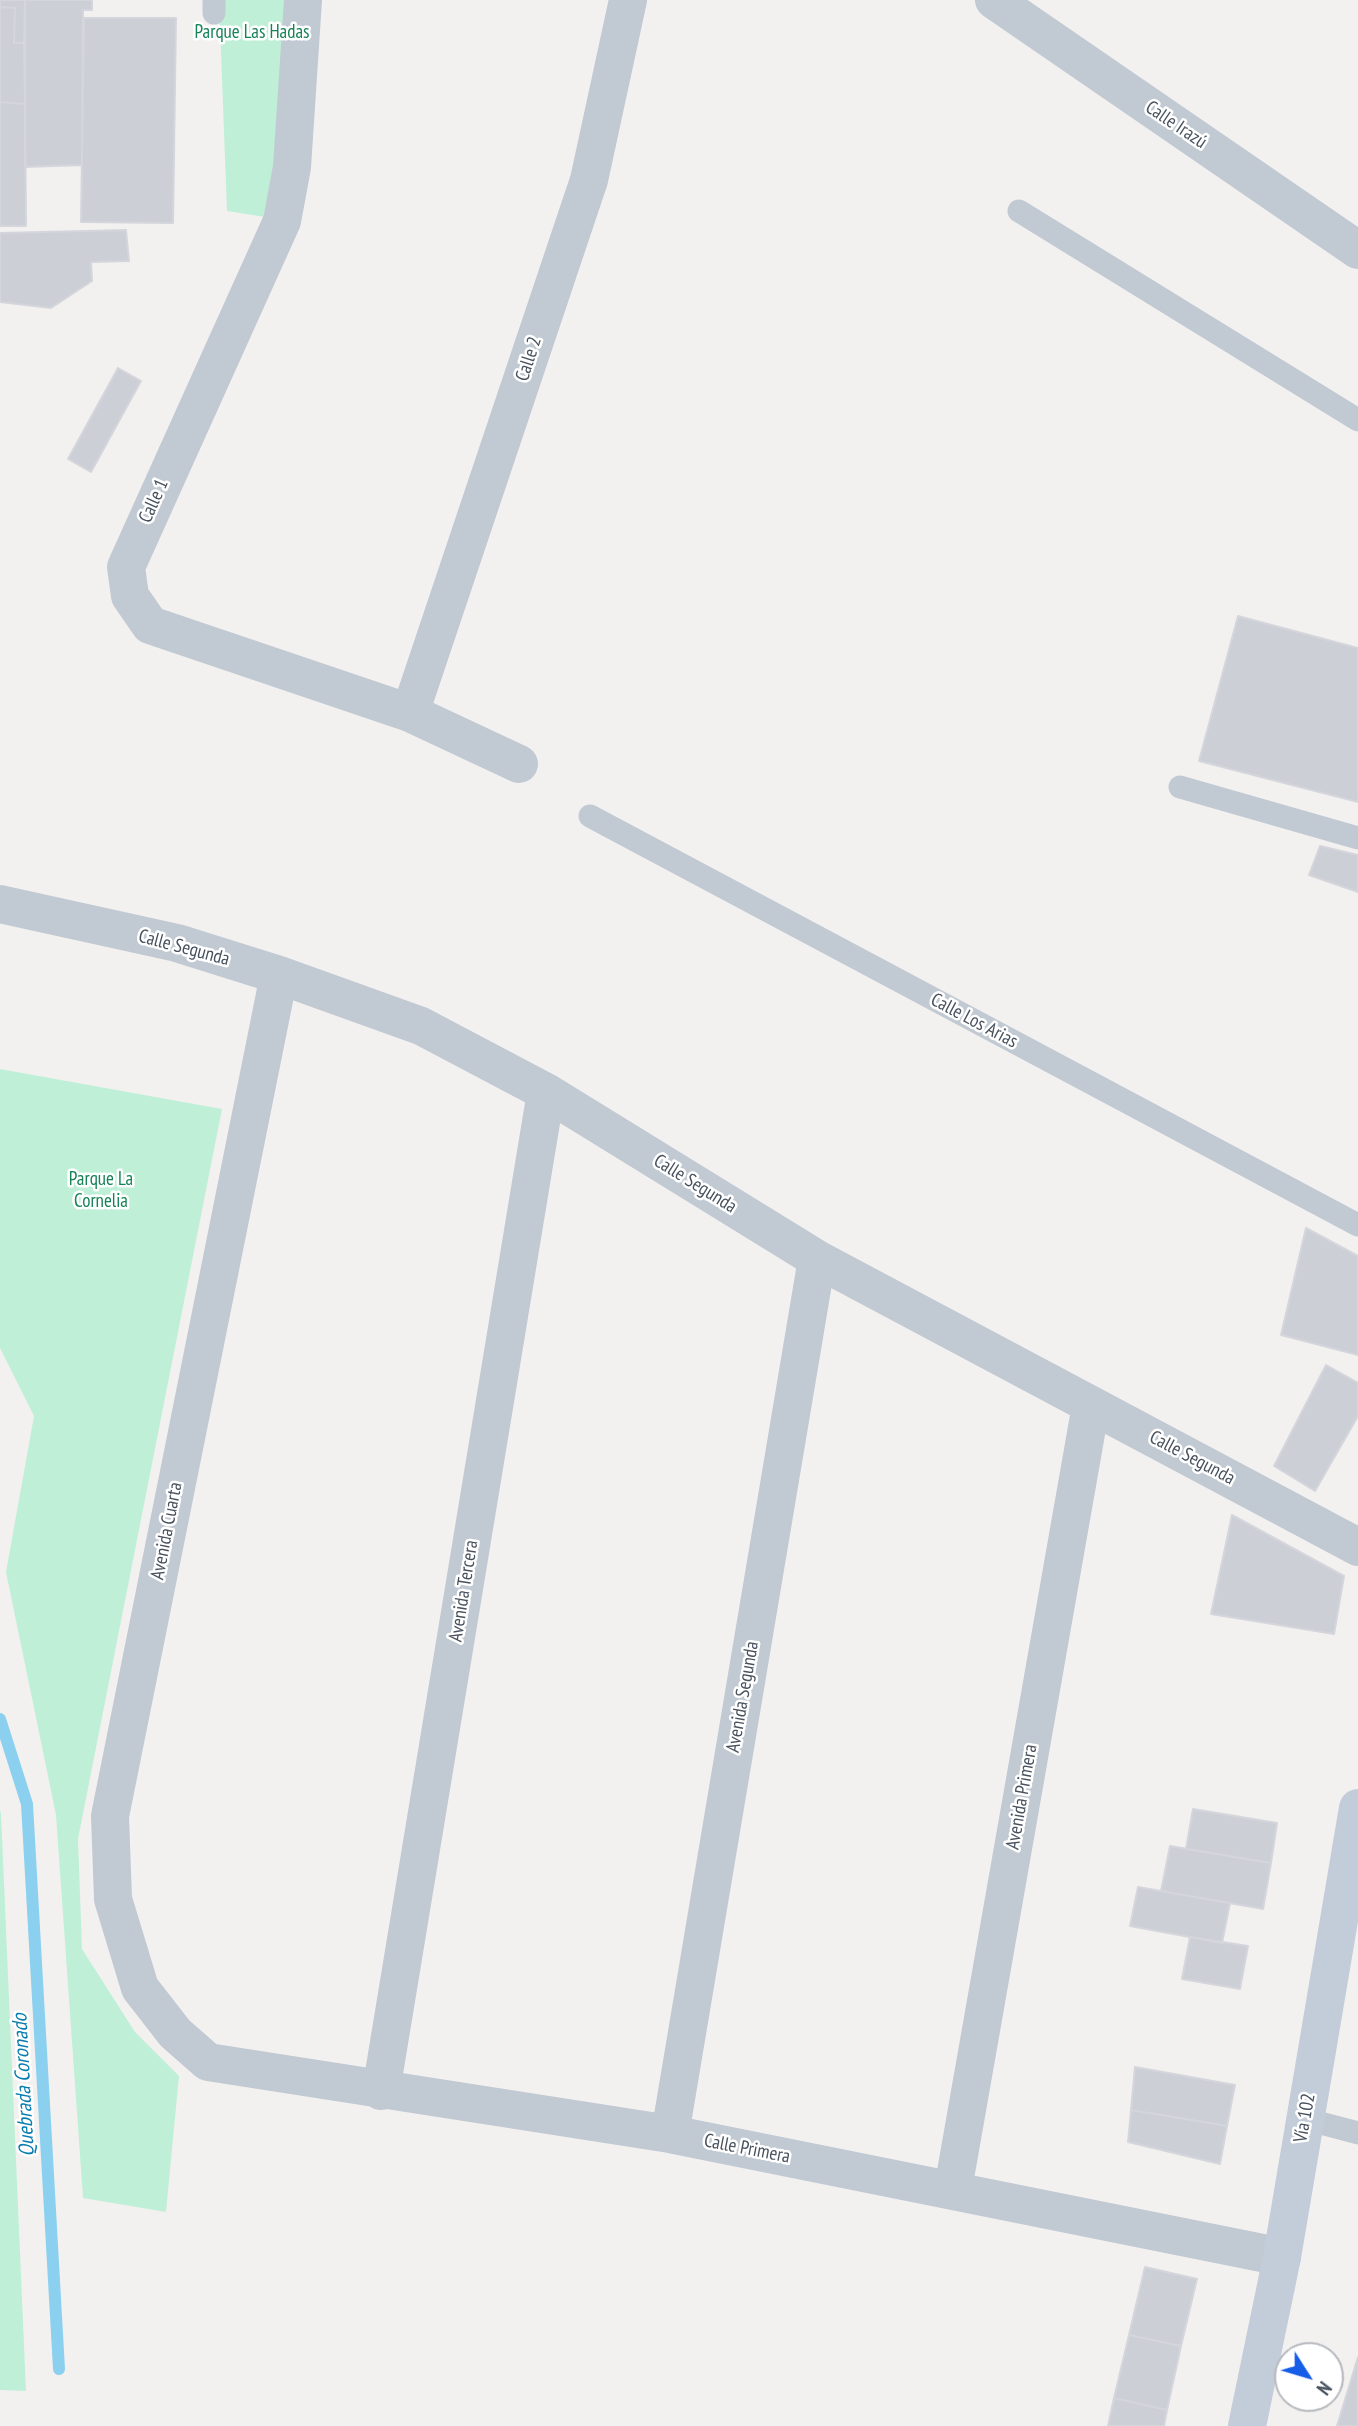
<!DOCTYPE html>
<html>
<head>
<meta charset="utf-8">
<style>
  body { margin:0 }
  #map { position:relative; width:1358px; height:2426px; overflow:hidden; background:#f3f1f0; font-family:"PT Sans Narrow",sans-serif }
  canvas { display:block }
  .north { position:absolute; left:1274px; top:2342px; width:70px; height:70px; box-sizing:border-box; background:#fff; border:2px solid #b6babf; border-radius:50%; rotate:127deg; font-size:19px; font-weight:700; line-height:28px; text-align:center; color:#48525e }
  .north::after { content:''; display:block; margin:auto; width:24px; height:32px; background:#165ee7; clip-path:polygon(50% 0,100% 100%,50% 72%,0 100%) }
</style>
</head>
<body>
<div id="map">
<canvas width="1358" height="2426"></canvas>
<div class="north">N</div>
</div>
<script>
const context = document.querySelector('canvas').getContext('2d');
context.lineJoin = 'round';
function paint(path, color) {
  context.fillStyle = color;
  context.fill(path, 'evenodd');
}
function strokePath(path, color, width, dash) {
  context.strokeStyle = color;
  context.lineWidth = width;
  context.lineCap = dash ? 'butt' : 'round';
  context.setLineDash(dash || []);
  context.stroke(path);
}
function drawText(font, color, halo, rows, align = 'center') {
  context.font = font + ' "PT Sans Narrow",sans-serif';
  context.lineWidth = 5;
  context.setLineDash([]);
  context.textBaseline = 'middle';
  context.strokeStyle = halo;
  context.fillStyle = color;
  for (const [text, x, y, turn = 0] of rows) {
    context.save();
    context.translate(x, y);
    context.rotate((+turn || 0) * Math.PI / 180);
    context.textAlign = isNaN(turn) ? turn : align;
    if (halo) context.strokeText(text, 0, 0);
    context.fillText(text, 0, 0);
    context.restore();
  }
}
paint(new Path2D(`
  M 219,0 L 286,0 L 278,142 L 265,217 L 227,211 Z
  M 0,1069 L 222,1109 L 78,1839 L 82,1949 L 135,2032 L 179,2076 L 166,2212 L 83,2198 L 56,1815 L 6,1572 L 34,1416 L 0,1348 Z
  M 0,1811 L 1,1813 L 26,2391 L 0,2390 Z`), '#bff0d7');
strokePath(new Path2D(`
  M 0,1719 L 27,1804 L 59,2369`), '#8bd0ee', 12);
const building = new Path2D(`
  M 0,0 L 25,0 L 24,43 L 14,43 L 15,8 L 0,7 Z
  M 25,0 L 92,0 L 92,10 L 83,10 L 82,165 L 25,167 Z
  M 0,7 L 15,8 L 14,43 L 24,43 L 25,104 L 0,102 Z
  M 84,18 L 176,18 L 173,223 L 81,222 Z
  M 0,102 L 25,104 L 26,226 L 0,226 Z
  M 126,230 L 129,261 L 91,262 L 92,281 L 51,308 L 0,302 L 0,233 Z
  M 118,368 L 141,381 L 91,472 L 68,459 Z
  M 1238,616 L 1358,648 L 1358,802 L 1199,761 Z
  M 1320,846 L 1358,855 L 1358,892 L 1309,875 Z
  M 1306,1228 L 1358,1256 L 1358,1355 L 1281,1335 Z
  M 1326,1365 L 1358,1383 L 1358,1416 L 1315,1491 L 1274,1466 Z
  M 1232,1515 L 1344,1576 L 1334,1634 L 1211,1614 Z
  M 1193,1809 L 1277,1823 L 1271,1863 L 1186,1849 Z
  M 1170,1846 L 1271,1863 L 1263,1909 L 1161,1891 Z
  M 1138,1887 L 1230,1903 L 1222,1943 L 1130,1926 Z
  M 1190,1937 L 1248,1946 L 1240,1989 L 1182,1979 Z
  M 1135,2067 L 1235,2085 L 1227,2126 L 1131,2110 Z
  M 1131,2110 L 1227,2126 L 1220,2164 L 1128,2142 Z
  M 1145,2267 L 1197,2279 L 1181,2346 L 1129,2335 Z
  M 1129,2335 L 1181,2346 L 1167,2410 L 1114,2398 Z
  M 1358,2357 L 1358,2426 L 1337,2426 Z
  M 1114,2398 L 1167,2410 L 1164,2426 L 1108,2426 Z`);
paint(building, '#cccfd6');
strokePath(building, '#d4d6dc', 2);
strokePath(new Path2D(`
  M 214,0 L 214,13
  M 1019,211 L 1358,420
  M 1180,787 L 1358,838
  M 590,816 L 1358,1225
  M 1305,2119 L 1358,2133`), '#c1c9d2', 23);
strokePath(new Path2D(`
  M 303,0 L 292,167 L 282,221 L 126,567 L 130,596 L 150,625 L 410,713 L 519,764
  M 994,0 L 1358,250
  M 410,713 L 589,180 L 628,0
  M 0,904 L 177,943 L 279,975 L 421,1026 L 546,1092 L 817,1259 L 1358,1547
  M 279,975 L 110,1816 L 113,1899 L 140,1988 L 175,2033 L 208,2062 L 670,2134 L 1282,2257
  M 381,2091 L 546,1092
  M 670,2134 L 817,1259
  M 953,2189 L 1091,1405`), '#c1c9d2', 38);
strokePath(new Path2D(`
  M 1247,2426 L 1282,2257 L 1358,1808`), '#c3ccd9', 38);
drawText('19px', '#168356', '#fff', [
  ["Parque Las Hadas",252,33],
  ["Parque La",101,1180],
  ["Cornelia",101,1202]
]);
drawText('19px', '#48525e', '#fff', [
  ["Calle Irazú",1176,125,34],
  ["Calle 2",529,359,-72],
  ["Calle 1",154,501,-66],
  ["Calle Segunda",184,948,15],
  ["Calle Los Arias",974,1021,28],
  ["Calle Segunda",695,1184,32],
  ["Calle Segunda",1192,1458,28],
  ["Avenida Cuarta",167,1531,-79],
  ["Avenida Tercera",464,1591,-81],
  ["Avenida Segunda",743,1697,-80],
  ["Avenida Primera",1022,1797,-80],
  ["Vía 102",1305,2118,-80],
  ["Calle Primera",747,2149,11]
]);
drawText('italic 21px', '#0a7daf', '#fff', [
  ["Quebrada Coronado",24,2085,-93]
]);
</script>
</body>
</html>
